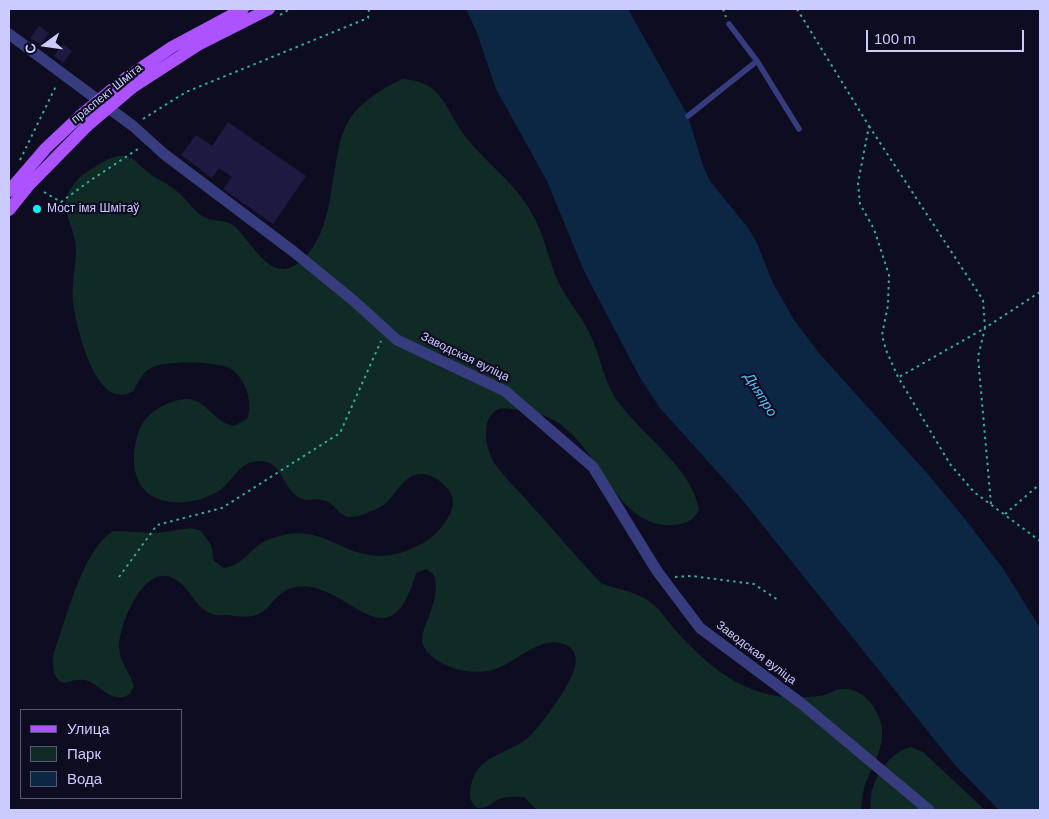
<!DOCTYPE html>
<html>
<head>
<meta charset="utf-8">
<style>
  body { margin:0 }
  #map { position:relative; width:1049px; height:819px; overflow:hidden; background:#0e0c20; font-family:Helvetica,sans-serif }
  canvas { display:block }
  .frame { position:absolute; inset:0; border:10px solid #cccbff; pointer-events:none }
  .legend { position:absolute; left:20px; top:709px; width:162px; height:90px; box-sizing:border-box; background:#0e0c20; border:1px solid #5a5879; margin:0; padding:6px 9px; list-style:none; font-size:15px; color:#cccbff }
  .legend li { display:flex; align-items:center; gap:10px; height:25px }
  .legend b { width:25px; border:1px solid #5a5879 }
  .north { position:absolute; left:20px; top:20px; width:50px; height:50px; -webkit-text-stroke:4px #0e0c20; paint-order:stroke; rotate:256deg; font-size:14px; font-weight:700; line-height:20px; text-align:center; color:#cccbff }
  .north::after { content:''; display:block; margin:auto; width:18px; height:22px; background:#cccbff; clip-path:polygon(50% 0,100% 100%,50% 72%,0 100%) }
  .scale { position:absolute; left:866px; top:30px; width:158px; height:22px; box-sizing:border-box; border:2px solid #cccbff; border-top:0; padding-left:6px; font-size:15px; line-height:18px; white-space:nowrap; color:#cccbff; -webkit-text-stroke:4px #0e0c20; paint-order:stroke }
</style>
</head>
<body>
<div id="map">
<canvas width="1049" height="819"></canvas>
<div class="frame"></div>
<ul class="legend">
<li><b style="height:6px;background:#ad52ff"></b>Улица</li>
<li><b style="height:14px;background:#102a26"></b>Парк</li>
<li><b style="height:14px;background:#0c2744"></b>Вода</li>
</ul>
<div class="north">С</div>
<div class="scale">100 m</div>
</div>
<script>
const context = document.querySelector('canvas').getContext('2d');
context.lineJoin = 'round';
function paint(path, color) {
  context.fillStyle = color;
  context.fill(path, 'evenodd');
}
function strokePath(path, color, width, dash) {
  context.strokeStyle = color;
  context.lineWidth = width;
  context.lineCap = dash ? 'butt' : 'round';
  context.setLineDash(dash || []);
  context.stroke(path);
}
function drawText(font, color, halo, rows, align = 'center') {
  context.font = font + ' Helvetica,sans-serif';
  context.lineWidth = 4.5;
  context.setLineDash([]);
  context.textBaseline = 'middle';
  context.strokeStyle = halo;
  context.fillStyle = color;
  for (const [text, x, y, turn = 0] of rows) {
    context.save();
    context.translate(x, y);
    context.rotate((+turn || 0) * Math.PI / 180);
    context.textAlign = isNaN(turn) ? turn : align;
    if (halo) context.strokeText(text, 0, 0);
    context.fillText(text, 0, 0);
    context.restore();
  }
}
paint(new Path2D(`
  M 402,79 C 443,81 444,108 465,136 C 485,162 513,181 530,210 C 543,231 547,254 556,277 C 564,297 580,313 589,332 C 599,352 603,377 614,396 C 638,433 692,466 699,510 C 693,521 686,524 674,525 C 620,529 603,459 566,429 C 552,416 536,412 518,410 C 511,409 502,406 495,411 C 480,422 486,450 495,464 C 505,478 519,491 530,504 C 554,530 577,558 601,583 C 618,590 636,591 650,602 C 662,610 668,623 678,633 C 701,658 727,682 760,692 C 780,699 803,699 824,695 C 830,694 835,689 841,689 C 854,687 866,696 873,706 C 894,738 874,758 864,788 C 862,795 862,803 861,810 L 537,810 L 524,797 C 516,796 507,796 499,799 C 491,803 488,809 477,808 C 469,801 469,795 471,785 C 478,753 510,755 530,736 C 543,723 572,683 575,666 C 577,658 575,650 568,646 C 542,631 516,664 492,670 C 471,676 435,667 424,647 C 415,631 443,604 434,575 L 426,569 L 416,573 C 388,670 349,579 296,587 C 283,589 277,597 269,606 C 256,620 243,617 227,615 C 223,615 220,616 216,615 C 194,611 190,584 171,577 C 142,566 119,626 119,648 C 120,663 130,672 134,686 L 130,694 C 113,705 102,687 88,681 C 80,678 72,681 64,683 C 52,680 52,663 54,652 C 67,617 82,551 113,531 L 158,533 L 191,528 L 201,531 L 211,545 L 214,561 L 224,568 C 238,566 245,557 255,548 C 263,540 278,536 289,534 C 334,527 356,574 413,548 C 427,542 439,533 447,519 C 453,510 456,499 448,489 C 442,482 433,475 424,474 C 404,473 398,492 386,503 C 379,509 372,511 364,514 C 358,516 353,518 348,517 C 339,515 336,506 328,502 C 319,497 309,502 300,498 C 282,489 283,460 259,461 C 238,461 233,483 217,492 C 190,508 143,509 135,471 C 132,457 135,439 141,426 C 147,415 158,407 169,403 C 206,388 206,420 234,426 L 247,419 C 254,403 245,376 229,368 C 216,361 161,360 149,369 C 141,375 138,383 133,391 C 96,414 76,326 73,302 C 71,284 76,267 76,249 C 76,233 64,213 66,202 C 68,188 79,176 90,170 C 101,163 116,152 128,157 C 135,159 138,164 143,168 C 154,179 169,183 180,194 C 188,201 194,212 204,217 C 214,222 224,219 233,225 C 250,238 269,284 297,264 C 342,231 325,156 351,117 C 363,100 384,88 402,79 Z
  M 911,747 L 923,752 L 985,810 L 871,810 C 867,786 886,753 911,747 Z`), '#102a26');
paint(new Path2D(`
  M 466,9 L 628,9 L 688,116 L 703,166 L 710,181 L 748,228 L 756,241 L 772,281 L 794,320 L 819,353 L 926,472 L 965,519 L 1004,570 L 1040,628 L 1040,810 L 999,810 L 954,764 L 740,497 L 660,408 L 639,376 L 584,271 L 547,181 L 496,89 L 477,33 Z`), '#0c2744');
paint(new Path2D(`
  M 39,26 L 49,33 L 41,45 L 30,38 Z
  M 63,44 L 72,51 L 63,63 L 54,56 Z
  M 228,122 L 306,176 L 273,224 L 223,189 L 232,177 L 219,168 L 212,178 L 181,155 L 196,135 L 212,146 Z`), '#1d1941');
strokePath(new Path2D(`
  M 723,9 L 726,17
  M 797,9 L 869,126 L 858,183 L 860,204 L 874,229 L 889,275 L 888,305 L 882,335 L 886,350 L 898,377 L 950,464 L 974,492 L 1040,541
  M 280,15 L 290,9
  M 143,119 L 186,92 L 368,18 L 369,9
  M 869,126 L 983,300 L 985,328 L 899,377
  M 20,160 L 57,84
  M 44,192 L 61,202 L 91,180 L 141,147
  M 991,504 L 978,357 L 985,328 L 1040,292
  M 1005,514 L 1040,484
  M 119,577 L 157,525 L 222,508 L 340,433 L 381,341
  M 675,577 L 692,576 L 754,584 L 778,600`), '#2db19c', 2, [2.5, 4]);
strokePath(new Path2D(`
  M 729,24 L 757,61 L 799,129
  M 688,116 L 757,61`), '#373c7f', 5.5);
strokePath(new Path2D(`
  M 9,34 L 133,126 L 164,154 L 294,252 L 354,301 L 397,340 L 505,391 L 593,467 L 657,571 L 700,628 L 802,704 L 929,810`), '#373c7f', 11);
strokePath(new Path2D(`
  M 126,78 L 172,47 L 243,9
  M 133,87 L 198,45 L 269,9
  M 9,191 L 46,148 L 80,116
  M 9,210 L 29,185 L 87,126`), '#ad52ff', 12);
strokePath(new Path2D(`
  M 80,116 L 126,78
  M 87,126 L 133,87`), '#ad52ff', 12);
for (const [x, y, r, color] of [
  [37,209,5,"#00f6f6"]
]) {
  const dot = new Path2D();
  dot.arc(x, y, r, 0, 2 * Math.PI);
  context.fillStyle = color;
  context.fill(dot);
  strokePath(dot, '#0e0c20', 2);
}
drawText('12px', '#cccbff', '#0e0c20', [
  ["праспект Шміта",107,94,-39],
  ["Заводская вуліца",465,357,26],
  ["Заводская вуліца",756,653,37]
]);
drawText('12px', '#cccbff', '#0e0c20', [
  ["Мост імя Шмітаў",47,209]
], 'left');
drawText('italic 14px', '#59c3ff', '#0e0c20', [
  ["Дняпро",760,395,58]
]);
</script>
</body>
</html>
